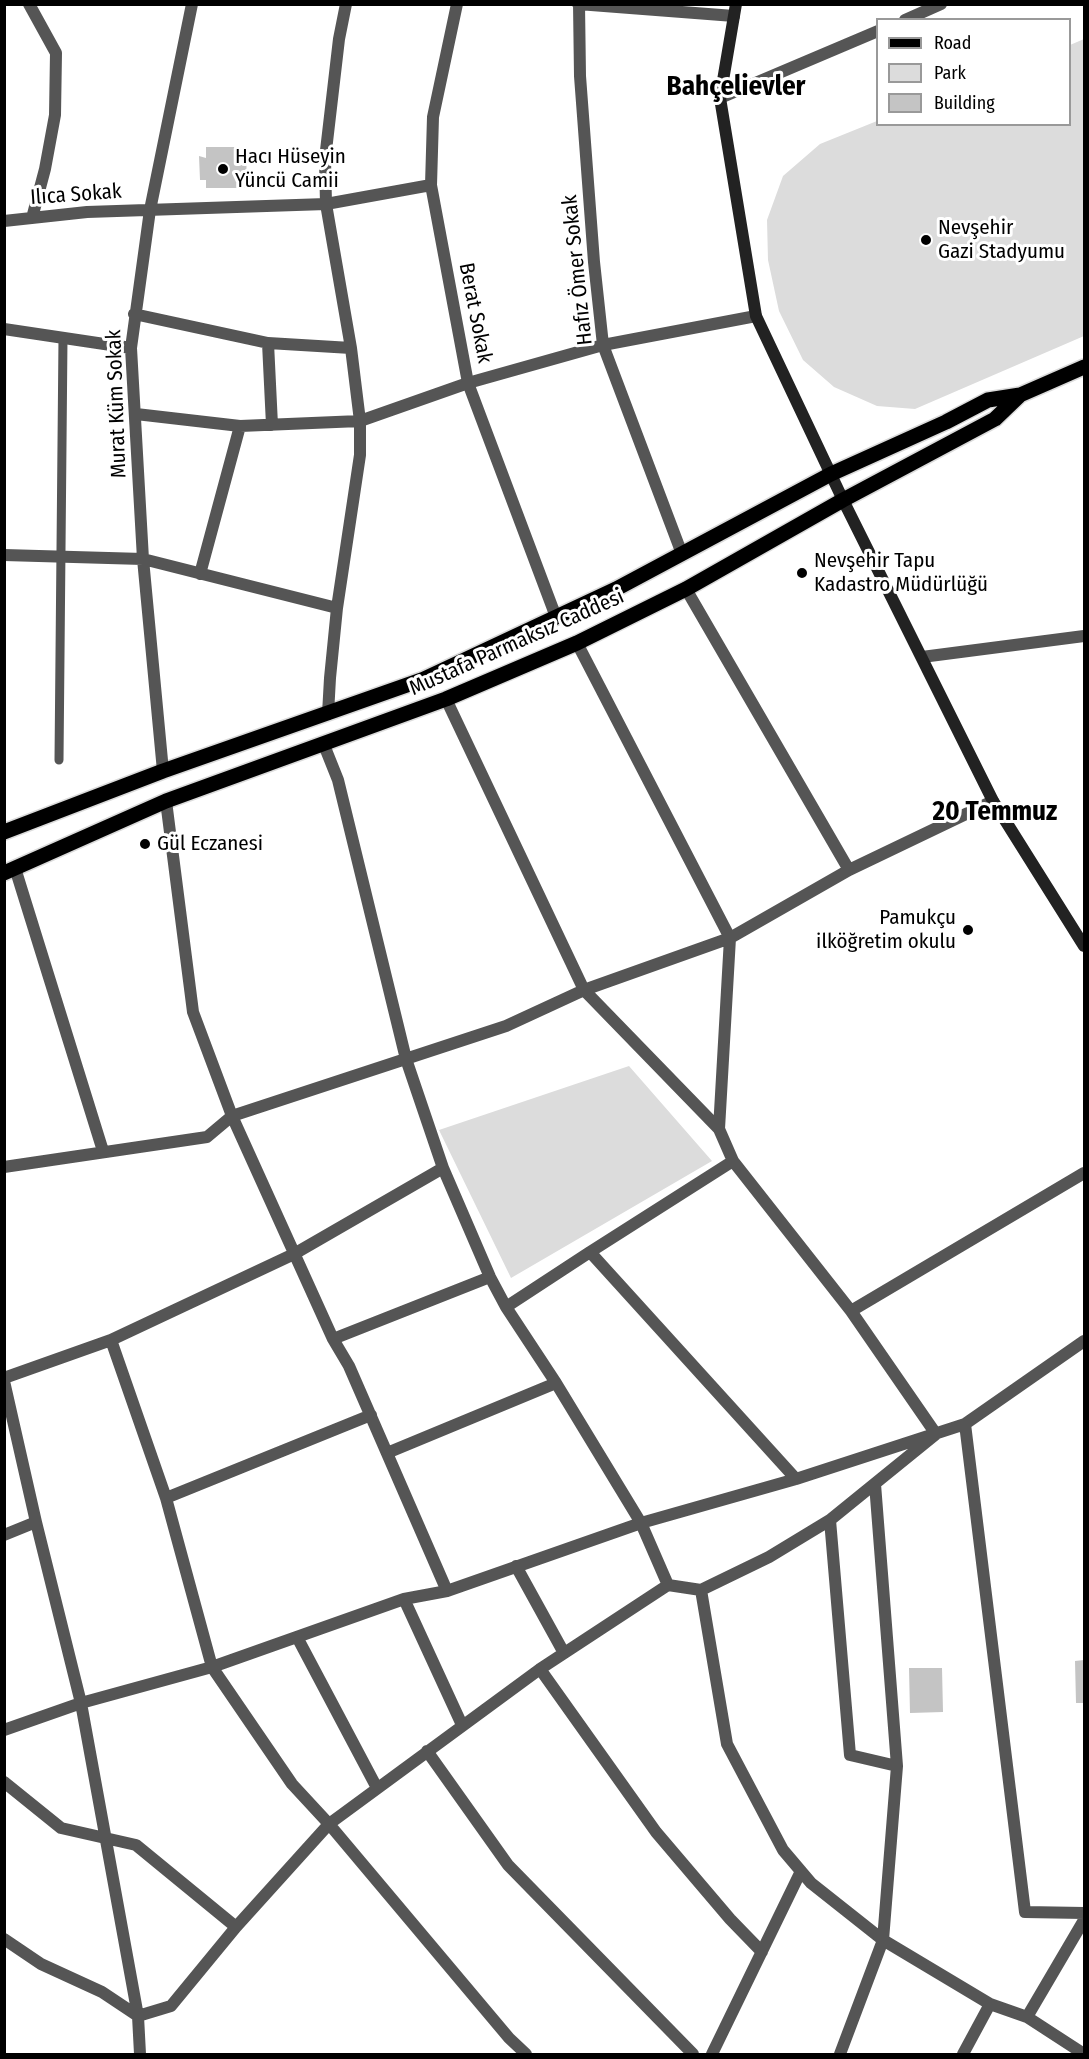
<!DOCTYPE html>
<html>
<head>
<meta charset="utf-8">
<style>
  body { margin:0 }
  #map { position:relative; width:1089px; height:2059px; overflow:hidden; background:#fff; font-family:"Fira Sans Condensed",sans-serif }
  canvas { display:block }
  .frame { position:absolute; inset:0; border:6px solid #000; pointer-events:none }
  .legend { position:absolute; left:876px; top:18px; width:195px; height:108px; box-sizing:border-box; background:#fff; border:2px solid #999; margin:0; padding:8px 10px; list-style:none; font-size:18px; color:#000 }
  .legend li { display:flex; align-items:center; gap:12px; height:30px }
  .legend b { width:30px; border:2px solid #999 }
</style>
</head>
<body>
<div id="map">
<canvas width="1089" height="2059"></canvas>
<div class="frame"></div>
<ul class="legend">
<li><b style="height:8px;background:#000"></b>Road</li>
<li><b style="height:16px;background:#dcdcdc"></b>Park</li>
<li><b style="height:16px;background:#c4c4c4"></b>Building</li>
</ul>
</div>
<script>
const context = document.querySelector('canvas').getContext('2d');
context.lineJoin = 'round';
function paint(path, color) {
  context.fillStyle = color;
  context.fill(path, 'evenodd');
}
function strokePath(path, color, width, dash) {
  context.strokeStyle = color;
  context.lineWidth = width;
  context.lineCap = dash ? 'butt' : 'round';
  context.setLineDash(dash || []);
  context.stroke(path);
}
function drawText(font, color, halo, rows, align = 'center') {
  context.font = font + ' "Fira Sans Condensed",sans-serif';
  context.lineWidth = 6;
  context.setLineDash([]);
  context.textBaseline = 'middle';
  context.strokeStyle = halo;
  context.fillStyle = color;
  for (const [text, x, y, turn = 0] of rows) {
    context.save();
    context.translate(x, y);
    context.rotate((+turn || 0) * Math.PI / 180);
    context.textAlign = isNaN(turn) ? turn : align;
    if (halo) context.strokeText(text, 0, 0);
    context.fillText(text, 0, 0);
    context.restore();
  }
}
paint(new Path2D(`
  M 1084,39 L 1084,336 L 915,409 L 877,406 L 834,387 L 803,360 L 779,311 L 768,260 L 767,220 L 783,176 L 820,144 L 877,121 L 878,124 L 1070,124 L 1070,45 Z
  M 629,1066 L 712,1161 L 511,1278 L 439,1130 Z`), '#dcdcdc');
paint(new Path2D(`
  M 206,147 L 246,147 L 247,188 L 206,188 L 206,180 L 200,180 L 199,156 L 206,158 Z
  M 1084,1660 L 1084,1703 L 1076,1703 L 1075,1661 Z
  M 909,1668 L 942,1668 L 943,1712 L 910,1713 Z`), '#c4c4c4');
const primary = new Path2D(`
  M 4,832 L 163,771 L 424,679 L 616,589 L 831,474 L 946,422 L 988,400 L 1020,395 L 1084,367
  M 4,873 L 166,801 L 446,699 L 577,643 L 686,589 L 843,500 L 995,419 L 1020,395`);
strokePath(primary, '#dbdbdb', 18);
strokePath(new Path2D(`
  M 59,760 L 63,338`), '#555', 9);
strokePath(new Path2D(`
  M 29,4 L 56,53 L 55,115 L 45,169 L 32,218
  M 457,4 L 433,117 L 431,185 L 468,383 L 556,617
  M 578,4 L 734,16
  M 579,4 L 580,76 L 594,262 L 603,345 L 682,554
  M 905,20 L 941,4
  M 720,98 L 878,31
  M 4,221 L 87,212 L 326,204 L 431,185
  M 134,314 L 268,343 L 351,348
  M 4,329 L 131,348
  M 268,343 L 272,425
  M 136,414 L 240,426 L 360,421 L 468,383 L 603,345 L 756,316
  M 4,555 L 143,559 L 337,608
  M 200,574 L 240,426
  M 686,589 L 849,870
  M 577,643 L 730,938 L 719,1129
  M 922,657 L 1084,636
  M 446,699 L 584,990 L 719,1129 L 733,1161 L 851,1311
  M 328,714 L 330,678 L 337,608 L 360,455 L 360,421 L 351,348 L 326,204 L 325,159 L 339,39 L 346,4
  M 324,745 L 338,780 L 406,1059 L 443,1168 L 490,1277 L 506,1307 L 556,1383 L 641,1523 L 668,1585 L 701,1590 L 727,1744 L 783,1850 L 811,1883 L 883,1940 L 990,2004 L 1027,2017 L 1084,2054
  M 163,771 L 143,559 L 131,348 L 150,210 L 192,4
  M 166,801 L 193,1012 L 232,1116 L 333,1339 L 349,1366 L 447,1591
  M 15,868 L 103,1151
  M 4,1167 L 207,1137 L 232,1116 L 506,1026 L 584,990 L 730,938 L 849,870 L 993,801
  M 590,1252 L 733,1161
  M 506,1307 L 590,1252 L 796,1479
  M 333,1339 L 490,1277
  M 111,1340 L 166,1498 L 212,1667 L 292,1784 L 329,1824 L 509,2038 L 526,2054
  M 4,1378 L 111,1340 L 294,1254 L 443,1168
  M 4,1381 L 36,1522 L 81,1703 L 138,2016 L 140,2054
  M 965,1424 L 1025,1912 L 1084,1913
  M 387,1453 L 556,1383
  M 166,1498 L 371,1415
  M 830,1520 L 850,1755 L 897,1766
  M 4,1535 L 36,1522
  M 516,1566 L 564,1653
  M 701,1590 L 769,1557 L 830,1520 L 936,1434 L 851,1311 L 1084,1173
  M 404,1599 L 462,1725
  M 297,1637 L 377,1788
  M 540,1669 L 656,1832 L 730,1919 L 762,1952
  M 4,1730 L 81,1703 L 212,1667 L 404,1599 L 447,1591 L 641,1523 L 796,1479 L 965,1424 L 1084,1341
  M 427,1751 L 508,1865 L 693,2054
  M 4,1782 L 61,1828 L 136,1845 L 236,1927
  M 4,1939 L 41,1964 L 102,1992 L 138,2016 L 171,2006 L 236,1927 L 329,1824 L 540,1669 L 668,1585
  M 1027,2017 L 1084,1920
  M 712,2054 L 801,1871
  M 840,2054 L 883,1940 L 897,1766 L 875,1484
  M 963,2054 L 990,2004`), '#555', 12);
strokePath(new Path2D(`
  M 736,4 L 720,98 L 756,316 L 843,500 L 993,801 L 1084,946`), '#222', 12);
strokePath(primary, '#000', 15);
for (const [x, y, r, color] of [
  [223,169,6,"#000"],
  [926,240,6,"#000"],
  [802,573,6,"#000"],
  [145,844,6,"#000"],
  [968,930,6,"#000"]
]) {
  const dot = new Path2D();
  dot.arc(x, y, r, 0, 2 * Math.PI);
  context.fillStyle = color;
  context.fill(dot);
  strokePath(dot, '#fff', 2);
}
drawText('21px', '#000', '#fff', [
  ["Hacı Hüseyin",235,157],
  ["Yüncü Camii",235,181],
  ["Nevşehir",938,228],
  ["Gazi Stadyumu",938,252],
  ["Nevşehir Tapu",814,561],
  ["Kadastro Müdürlüğü",814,585],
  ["Gül Eczanesi",157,844],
  ["Pamukçu",956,918,"right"],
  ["ilköğretim okulu",956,942,"right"]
], 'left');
drawText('21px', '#000', '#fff', [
  ["Ilıca Sokak",76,195,-4],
  ["Hafız Ömer Sokak",578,270,-96],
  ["Berat Sokak",475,313,79],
  ["Murat Küm Sokak",117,404,-92],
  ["Mustafa Parmaksız Caddesi",517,643,-24]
]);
drawText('bold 27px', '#000', '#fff', [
  ["Bahçelievler",736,87],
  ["20 Temmuz",995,812]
]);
</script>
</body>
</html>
